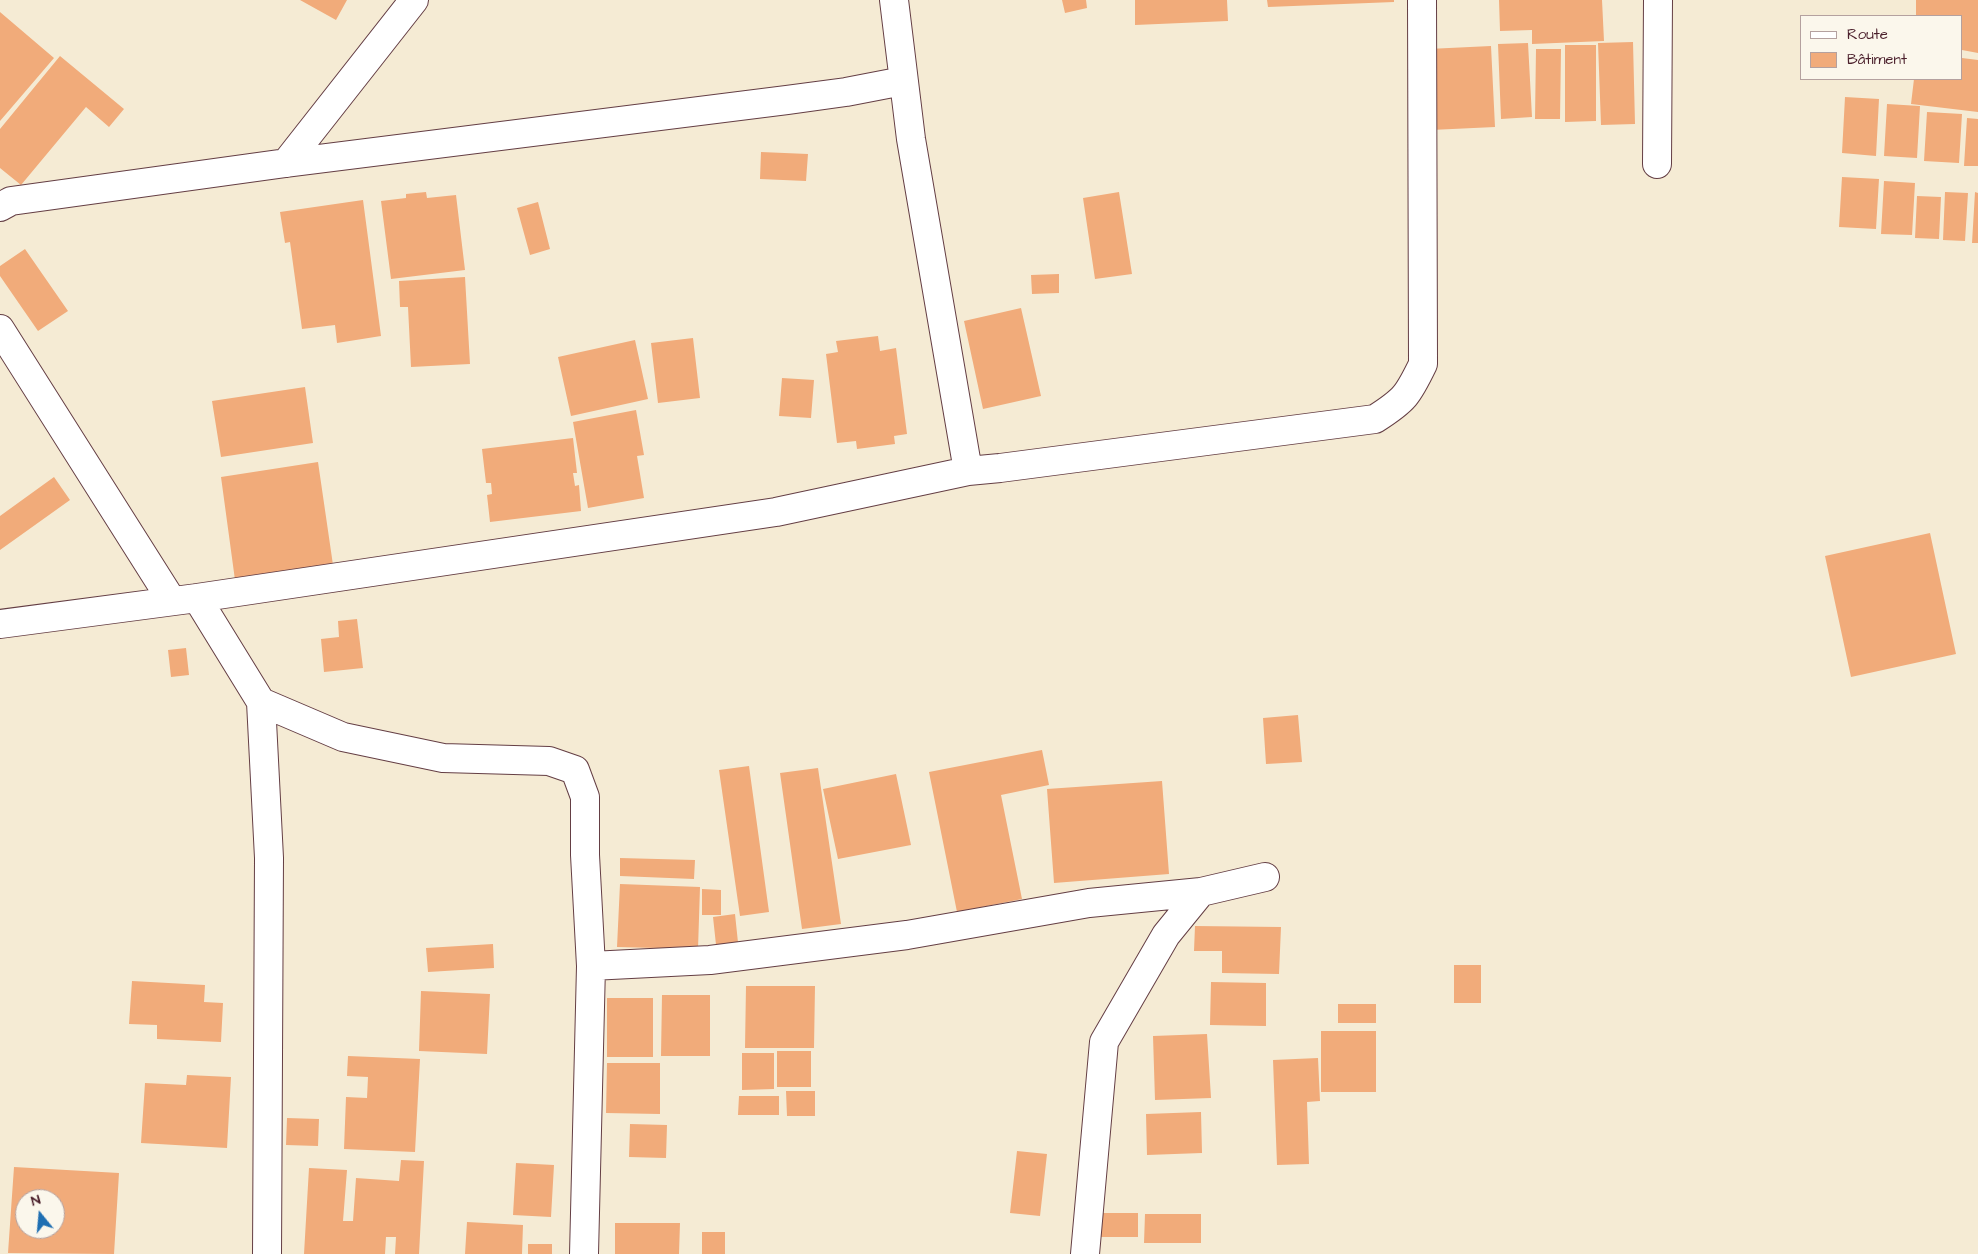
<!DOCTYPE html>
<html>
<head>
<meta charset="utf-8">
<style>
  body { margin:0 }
  #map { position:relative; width:1978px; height:1254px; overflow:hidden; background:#f5ebd4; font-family:"Architects Daughter",sans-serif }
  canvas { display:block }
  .legend { position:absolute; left:1800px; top:15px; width:162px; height:65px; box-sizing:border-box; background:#fbf7ec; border:1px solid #b4a19f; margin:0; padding:6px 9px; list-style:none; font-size:15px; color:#4a1f2b }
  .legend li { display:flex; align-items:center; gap:10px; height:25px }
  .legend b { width:25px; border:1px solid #b4a19f }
  .north { position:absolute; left:15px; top:1189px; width:50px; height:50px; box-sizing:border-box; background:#fbf7ec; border:1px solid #b4a19f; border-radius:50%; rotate:343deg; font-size:14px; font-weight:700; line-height:20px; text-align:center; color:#4a1f2b }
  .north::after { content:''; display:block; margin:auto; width:18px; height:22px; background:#1f6fb2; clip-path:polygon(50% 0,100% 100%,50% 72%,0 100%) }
</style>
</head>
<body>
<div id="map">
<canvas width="1978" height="1254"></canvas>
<ul class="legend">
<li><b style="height:6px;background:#fff"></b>Route</li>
<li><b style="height:14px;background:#f1ab7a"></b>Bâtiment</li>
</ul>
<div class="north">N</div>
</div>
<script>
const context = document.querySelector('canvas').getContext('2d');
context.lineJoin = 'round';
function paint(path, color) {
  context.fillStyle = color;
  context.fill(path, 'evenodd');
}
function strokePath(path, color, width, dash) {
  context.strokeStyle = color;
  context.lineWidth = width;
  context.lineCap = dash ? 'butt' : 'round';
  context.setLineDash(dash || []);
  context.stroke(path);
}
paint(new Path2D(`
  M 300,0 L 347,0 L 336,20 Z
  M 1062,0 L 1086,0 L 1087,8 L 1065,13 Z
  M 1135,0 L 1227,0 L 1228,21 L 1135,25 Z
  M 1267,0 L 1394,0 L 1394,2 L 1268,7 Z
  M 1499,0 L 1602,0 L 1604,41 L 1532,44 L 1532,30 L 1500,31 Z
  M 1916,0 L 1978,0 L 1978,53 L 1962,50 L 1962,16 L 1916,16 Z
  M 0,12 L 54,58 L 0,121 Z
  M 1633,42 L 1635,124 L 1601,125 L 1598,43 Z
  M 1528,43 L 1532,117 L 1501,119 L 1498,44 Z
  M 1565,45 L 1596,45 L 1596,121 L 1565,122 Z
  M 1491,46 L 1495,127 L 1431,130 L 1428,49 Z
  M 1536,49 L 1561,49 L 1560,119 L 1535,119 Z
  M 60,56 L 124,109 L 109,127 L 86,107 L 21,185 L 0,168 L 0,129 Z
  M 1962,58 L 1978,60 L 1978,112 L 1911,104 L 1914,79 L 1962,79 Z
  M 1845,97 L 1879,99 L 1876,156 L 1842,153 Z
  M 1887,104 L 1920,106 L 1917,158 L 1884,156 Z
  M 1927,112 L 1962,114 L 1959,163 L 1924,161 Z
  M 1967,118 L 1978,119 L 1978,166 L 1964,166 Z
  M 761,152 L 808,154 L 806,181 L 760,179 Z
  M 1842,177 L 1879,179 L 1876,229 L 1839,227 Z
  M 1884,181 L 1915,183 L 1912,235 L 1881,234 Z
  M 426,192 L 427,198 L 456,195 L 465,270 L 391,279 L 381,201 L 406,198 L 406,194 Z
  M 1119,192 L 1132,274 L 1095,279 L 1083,198 Z
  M 1945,192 L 1968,193 L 1965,241 L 1943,240 Z
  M 1975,192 L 1978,193 L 1978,243 L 1972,243 Z
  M 1917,196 L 1941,197 L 1939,239 L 1915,238 Z
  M 363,200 L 381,336 L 337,343 L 335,325 L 302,329 L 290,242 L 285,243 L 280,212 Z
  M 538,202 L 550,249 L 530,255 L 517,208 Z
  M 25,249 L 68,311 L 38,331 L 0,276 L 0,266 Z
  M 1059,274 L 1059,293 L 1032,294 L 1031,275 Z
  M 465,277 L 470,364 L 411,367 L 408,307 L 400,307 L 399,281 Z
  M 1021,308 L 1041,396 L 983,409 L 964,321 Z
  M 878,336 L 880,351 L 896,348 L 907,434 L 894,436 L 895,444 L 857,449 L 856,441 L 837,443 L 826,354 L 838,352 L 836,341 Z
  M 693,338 L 700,398 L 658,403 L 651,343 Z
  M 635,340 L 648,399 L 571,416 L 558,357 Z
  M 782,378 L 814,380 L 811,418 L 779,416 Z
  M 305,387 L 313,443 L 221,457 L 212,401 Z
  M 636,410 L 644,455 L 637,456 L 644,498 L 588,508 L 573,422 Z
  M 573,438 L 577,473 L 573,473 L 575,486 L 579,485 L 581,511 L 490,522 L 487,495 L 492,494 L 491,483 L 486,483 L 482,449 Z
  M 318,462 L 333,565 L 235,580 L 221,477 Z
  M 54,477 L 70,500 L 0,550 L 0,516 Z
  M 1930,533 L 1956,654 L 1851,677 L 1825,556 Z
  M 357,619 L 363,668 L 324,672 L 321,639 L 339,637 L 338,621 Z
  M 186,648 L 189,675 L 171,677 L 168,650 Z
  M 1298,715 L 1302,762 L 1266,764 L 1263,718 Z
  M 1042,750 L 1049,785 L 1001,795 L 1022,899 L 957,912 L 929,772 Z
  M 749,766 L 769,912 L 740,916 L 719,770 Z
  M 818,768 L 841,924 L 802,929 L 780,773 Z
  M 896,774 L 911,845 L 838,859 L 823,789 Z
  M 1162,781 L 1169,874 L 1054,883 L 1047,789 Z
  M 620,858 L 695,860 L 694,879 L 620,876 Z
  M 620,884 L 700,887 L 698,949 L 617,947 Z
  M 702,889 L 721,890 L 721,915 L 702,915 Z
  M 735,914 L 739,952 L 717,954 L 713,917 Z
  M 1195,926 L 1281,927 L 1279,974 L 1222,973 L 1222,951 L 1194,951 Z
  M 493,944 L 494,968 L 428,972 L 426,948 Z
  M 1454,965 L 1481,965 L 1481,1003 L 1454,1003 Z
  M 132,981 L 205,985 L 204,1002 L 223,1003 L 221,1042 L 157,1039 L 157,1025 L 129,1024 Z
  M 1211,982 L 1266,983 L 1266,1026 L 1210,1025 Z
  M 746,986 L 815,986 L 814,1048 L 745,1048 Z
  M 421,991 L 490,994 L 487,1054 L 419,1051 Z
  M 662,995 L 710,995 L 710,1056 L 661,1056 Z
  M 607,998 L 653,998 L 653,1057 L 607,1057 Z
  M 1338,1004 L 1376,1004 L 1376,1023 L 1338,1023 Z
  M 1321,1031 L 1376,1031 L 1376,1092 L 1321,1092 Z
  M 1207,1034 L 1211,1098 L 1155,1100 L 1153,1036 Z
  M 777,1051 L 811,1051 L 811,1087 L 777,1087 Z
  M 742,1053 L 774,1053 L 774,1089 L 742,1090 Z
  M 348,1056 L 420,1059 L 415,1152 L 344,1149 L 346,1097 L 367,1098 L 368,1077 L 347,1076 Z
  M 1318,1058 L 1320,1101 L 1307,1102 L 1309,1164 L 1277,1165 L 1273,1060 Z
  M 607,1063 L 660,1063 L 660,1114 L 606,1113 Z
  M 187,1075 L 231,1077 L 227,1148 L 141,1143 L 145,1083 L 186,1085 Z
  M 786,1091 L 815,1091 L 815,1116 L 787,1116 Z
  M 739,1096 L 779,1096 L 779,1115 L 738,1115 Z
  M 1201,1112 L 1202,1153 L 1147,1155 L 1146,1114 Z
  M 287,1118 L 319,1119 L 318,1146 L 286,1145 Z
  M 630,1124 L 667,1125 L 666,1158 L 629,1157 Z
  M 1017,1151 L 1047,1154 L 1040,1216 L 1010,1213 Z
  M 401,1160 L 424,1161 L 419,1254 L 395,1254 L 396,1237 L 386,1237 L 385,1254 L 304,1254 L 309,1168 L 347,1170 L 343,1221 L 353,1221 L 356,1178 L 399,1181 Z
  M 516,1163 L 554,1165 L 551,1217 L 513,1215 Z
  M 14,1167 L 119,1173 L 114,1254 L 8,1253 ZM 25,1199 L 55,1199 L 55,1229 L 25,1229 Z
  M 1101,1213 L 1138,1213 L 1138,1237 L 1101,1237 Z
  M 1145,1214 L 1201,1214 L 1201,1243 L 1144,1243 Z
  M 467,1222 L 523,1225 L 522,1254 L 465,1254 Z
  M 615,1223 L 680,1223 L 679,1254 L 615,1254 Z
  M 702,1232 L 725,1232 L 725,1254 L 702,1254 Z
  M 528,1244 L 552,1244 L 552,1254 L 528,1254 Z`), '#f1ab7a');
const minor = new Path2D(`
  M 894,0 L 911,139 L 968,471
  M 286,163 L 414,0
  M 1657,164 L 1658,0
  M 0,207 L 11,201 L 286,163 L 787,100 L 846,92 L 903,81
  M 0,329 L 172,601
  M 197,598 L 261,702 L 269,858 L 267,1254
  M 0,624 L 197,598 L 776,512 L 968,471 L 1000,468 L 1375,419 C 1405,400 1408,395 1423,364 L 1422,0
  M 261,702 L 343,737 L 443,758 L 549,761 L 575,770 L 585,797 L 585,855 L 591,966 L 584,1254
  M 591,966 L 710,960 L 907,935 L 1089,903 L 1201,892 L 1265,877
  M 1085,1254 L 1104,1042 L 1166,935 L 1201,892`);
strokePath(minor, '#643e44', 30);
strokePath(minor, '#fff', 28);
</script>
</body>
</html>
